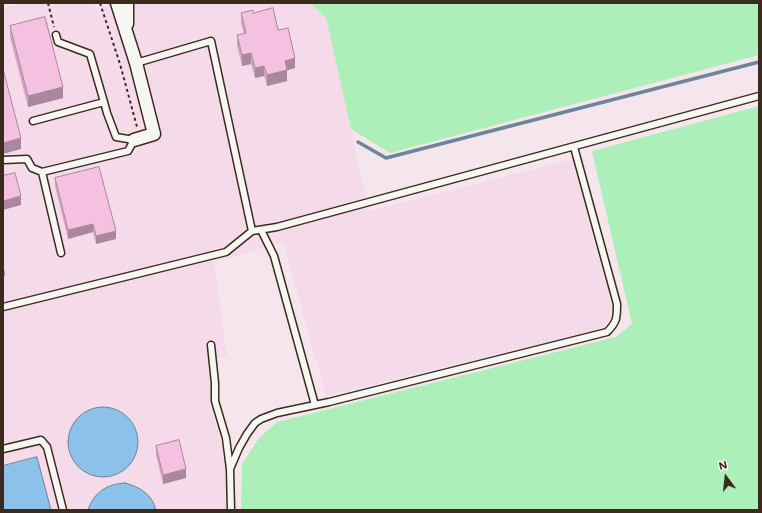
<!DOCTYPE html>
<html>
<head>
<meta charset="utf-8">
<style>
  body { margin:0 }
  #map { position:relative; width:762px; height:513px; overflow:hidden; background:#f5e6ed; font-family:Mali,sans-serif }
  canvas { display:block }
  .frame { position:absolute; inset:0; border:4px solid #3b2a1e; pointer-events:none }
  .north { position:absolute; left:706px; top:457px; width:40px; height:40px; -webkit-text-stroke:3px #f6f6f2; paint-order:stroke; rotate:345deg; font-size:11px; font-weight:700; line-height:16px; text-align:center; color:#3b2a1e }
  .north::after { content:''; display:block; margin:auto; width:14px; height:18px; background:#3b2a1e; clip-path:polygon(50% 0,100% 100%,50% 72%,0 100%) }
</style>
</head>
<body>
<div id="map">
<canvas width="762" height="513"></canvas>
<div class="frame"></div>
<div class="north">N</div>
</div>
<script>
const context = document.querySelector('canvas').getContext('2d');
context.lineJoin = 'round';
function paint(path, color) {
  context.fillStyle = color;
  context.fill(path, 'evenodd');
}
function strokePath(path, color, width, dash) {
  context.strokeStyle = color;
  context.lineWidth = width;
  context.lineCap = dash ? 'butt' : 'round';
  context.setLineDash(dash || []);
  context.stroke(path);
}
paint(new Path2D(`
  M 23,3 L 92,3 L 97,8 L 114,3 L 310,3 L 326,18 L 369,211 L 572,159 L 612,307 L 609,323 L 600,329 L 326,396 L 283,241 L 248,253 L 214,262 L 227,356 L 209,360 L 213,412 L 239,510 L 3,510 L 3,8 Z`), '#f5dbe9');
paint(new Path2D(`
  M 310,3 L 759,3 L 759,55 L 390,153 L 351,129 L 326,18 Z
  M 759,106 L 759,510 L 241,510 L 242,464 L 259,438 L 277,422 L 616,337 L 632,324 L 592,151 Z`), '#acefb9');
const water = new Path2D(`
  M68 442a35 35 0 1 1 70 0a35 35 0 1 1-70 0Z
  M 37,457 L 51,510 L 3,510 L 3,466 Z
  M 125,483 C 140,487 152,494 156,510 L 88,510 C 94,492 107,484 125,483 Z`);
paint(water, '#8cc1ea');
strokePath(water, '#6c8598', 1);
strokePath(new Path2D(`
  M 358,142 L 386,158 L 759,62`), '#6c8598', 3.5);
const lane = new Path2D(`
  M 56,35 L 58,42 L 90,54 L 104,102
  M 33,121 L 104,102 L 107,113 L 116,137 L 134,140 L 128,151 L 42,172
  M 3,160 L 27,159 L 32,168 L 42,172 L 61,253
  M 261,230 L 274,256 L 315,405
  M 252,231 L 277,227 L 759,96
  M 3,307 L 226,252 L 252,231 L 211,41 L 136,63
  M 211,345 L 215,383 L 215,401 L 226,438 L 230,469 L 231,510
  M 3,449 L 41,440 L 47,447 L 63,510
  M 230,469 L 239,448 L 247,434 L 255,423 L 261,419 L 277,413 L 329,402 L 607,332 C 617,322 617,318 617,304 L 574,147`);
const street = new Path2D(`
  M 117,3 L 136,63 L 154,134 L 134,140
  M 127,3 L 127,24`);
strokePath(lane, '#3b2a1e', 9);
strokePath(street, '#3b2a1e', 15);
strokePath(new Path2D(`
  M 48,3 L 54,27
  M 100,3 L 120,64 L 137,127`), '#3b2a1e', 2, [3, 3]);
strokePath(lane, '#f6f6f2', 6);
strokePath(street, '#f6f6f2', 12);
paint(new Path2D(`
  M 241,13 L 253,13 L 278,30 L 295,68 L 287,70 L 287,81 L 267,86 L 264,76 L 255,78 L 251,64 L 242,66 L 237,46 L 237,35 L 244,34 L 241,23 Z
  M 10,26 L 63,98 L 28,107 L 10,37 Z
  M 55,178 L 116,239 L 96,244 L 93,232 L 68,239 L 55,186 Z
  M 156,446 L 186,478 L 163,484 L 156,455 Z`), '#d2a6c1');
paint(new Path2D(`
  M 251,53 L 251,64 L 242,66 L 242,55 Z
  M 295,58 L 295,68 L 285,71 L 285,61 Z
  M 264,66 L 264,76 L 255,78 L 255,68 Z
  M 287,70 L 287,81 L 267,86 L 267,75 Z
  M 63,87 L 63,98 L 28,107 L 28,96 Z
  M 21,138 L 21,149 L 3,154 L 3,143 Z
  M 21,196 L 21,205 L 3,210 L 3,201 Z
  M 93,224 L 93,232 L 68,239 L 68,230 Z
  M 116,231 L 116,239 L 96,244 L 96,236 Z
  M 186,469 L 186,478 L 163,484 L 163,475 Z`), '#ab879d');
const building = new Path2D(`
  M 273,8 L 278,30 L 288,28 L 295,58 L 285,61 L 287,70 L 267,75 L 264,66 L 255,68 L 251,53 L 242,55 L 237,35 L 246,33 L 241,13 L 253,10 L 253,13 Z
  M 45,17 L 63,87 L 28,96 L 10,26 Z
  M 3,69 L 21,138 L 3,143 Z
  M 99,167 L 116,231 L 96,236 L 93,224 L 68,230 L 55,178 Z
  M 15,173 L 21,196 L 3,201 L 3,176 Z
  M 3,267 L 5,275 L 3,276 Z
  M 179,440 L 186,469 L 163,475 L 156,446 Z`);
paint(building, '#f4c1e0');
strokePath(building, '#ab879d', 1);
</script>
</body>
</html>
